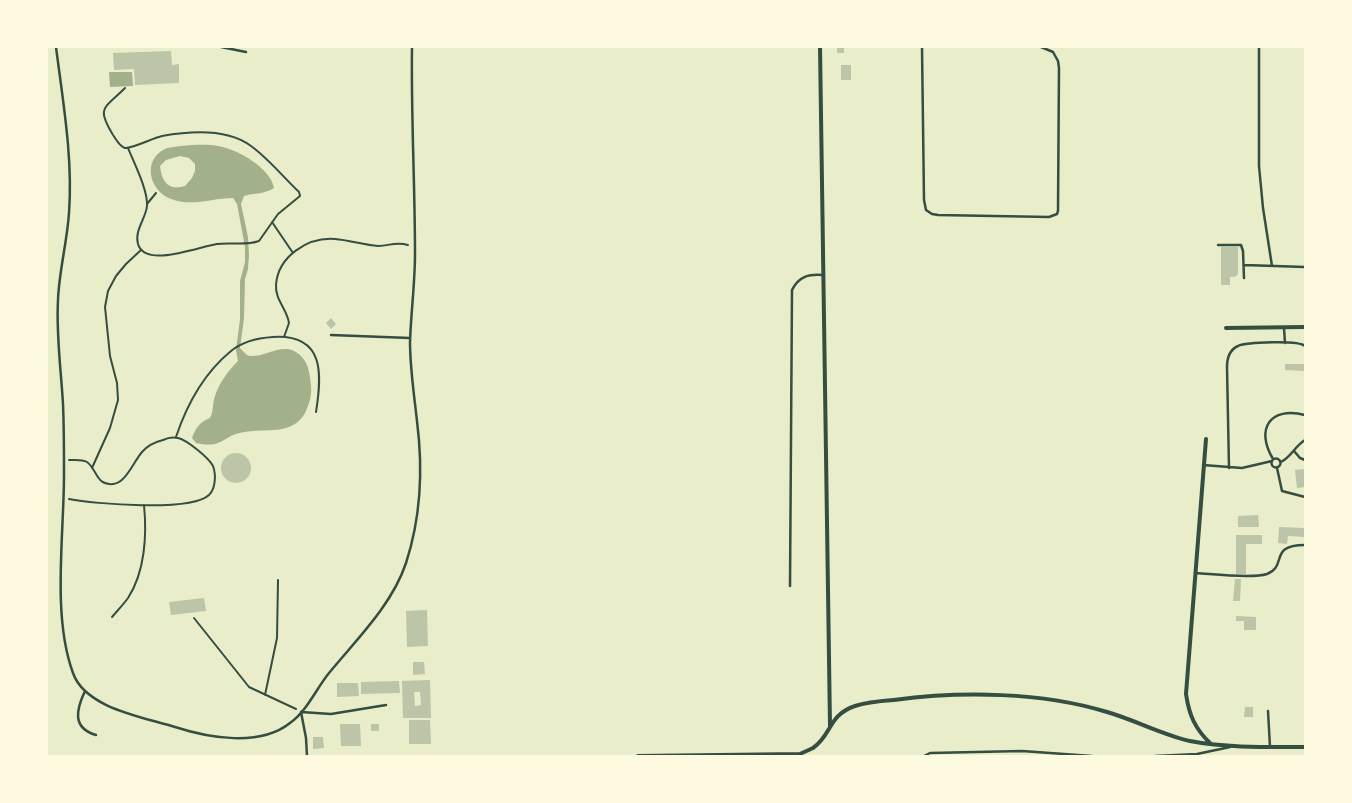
<!DOCTYPE html>
<html>
<head>
<meta charset="utf-8">
<style>
  body { margin:0 }
  #map { position:relative; width:1352px; height:803px; overflow:hidden; background:#e9edc9; font-family:Roboto,sans-serif }
  canvas { display:block }
  .frame { position:absolute; inset:0; border:48px solid #fefae0; pointer-events:none }
</style>
</head>
<body>
<div id="map">
<canvas width="1352" height="803"></canvas>
<div class="frame"></div>
</div>
<script>
const context = document.querySelector('canvas').getContext('2d');
context.lineJoin = 'round';
function paint(path, color) {
  context.fillStyle = color;
  context.fill(path, 'evenodd');
}
function strokePath(path, color, width, dash) {
  context.strokeStyle = color;
  context.lineWidth = width;
  context.lineCap = dash ? 'butt' : 'round';
  context.setLineDash(dash || []);
  context.stroke(path);
}
paint(new Path2D(`
  M 109,72 L 132,72 L 133,86 L 110,87 Z
  M 181,146 C 193,145 206,144 218,146 C 237,149 271,168 274,188 C 265,194 254,193 244,196 L 241,204 L 248,237 L 249,255 L 248,269 L 245,279 L 244,318 L 240,348 C 243,351 247,357 252,356 C 269,356 285,340 301,356 C 309,364 310,375 311,387 C 312,396 309,404 305,413 C 292,436 266,428 244,432 C 221,436 224,449 196,443 L 192,438 C 196,427 200,422 210,418 C 214,411 212,404 215,396 C 219,383 228,371 238,361 L 236,350 L 240,319 L 240,281 L 245,262 L 245,247 L 237,204 L 233,198 C 213,198 190,207 171,199 C 149,191 142,160 165,149 C 169,147 176,147 181,146 ZM 180,156 L 189,158 L 195,164 L 195,171 L 192,178 L 185,186 C 168,191 162,182 160,166 L 166,160 Z`), '#a3b18a');
paint(new Path2D(`
  M 837,47 L 844,47 L 844,53 L 837,53 Z
  M 171,51 L 172,65 L 179,64 L 179,83 L 135,85 L 134,69 L 114,70 L 113,53 Z
  M 841,65 L 851,65 L 851,80 L 841,80 Z
  M 1221,247 L 1238,247 L 1238,274 L 1235,277 L 1230,277 L 1230,285 L 1221,285 Z
  M 331,318 L 336,324 L 331,329 L 326,323 Z
  M 1285,364 L 1304,364 L 1304,371 L 1285,370 Z
  M221 468a15 15 0 1 1 30 0a15 15 0 1 1-30 0Z
  M 1305,469 L 1305,487 L 1297,488 L 1295,470 Z
  M 1258,515 L 1259,527 L 1238,527 L 1238,516 Z
  M 1279,527 L 1305,528 L 1305,537 L 1288,536 L 1287,544 L 1278,543 Z
  M 1236,535 L 1262,535 L 1262,544 L 1246,544 L 1246,574 L 1236,574 Z
  M 1235,579 L 1241,579 L 1240,601 L 1233,601 Z
  M 204,598 L 206,611 L 171,615 L 169,602 Z
  M 427,610 L 428,646 L 407,647 L 406,611 Z
  M 1236,616 L 1256,617 L 1256,630 L 1244,630 L 1244,621 L 1236,621 Z
  M 413,662 L 424,662 L 425,674 L 413,675 Z
  M 430,680 L 431,718 L 403,718 L 402,681 ZM 414,692 L 420,692 L 421,705 L 415,706 Z
  M 399,681 L 400,693 L 361,694 L 361,682 Z
  M 337,683 L 358,683 L 359,696 L 337,697 Z
  M 1245,707 L 1253,707 L 1253,717 L 1244,717 Z
  M 409,720 L 430,720 L 431,744 L 409,744 Z
  M 340,724 L 360,724 L 361,746 L 341,746 Z
  M 371,724 L 379,724 L 379,731 L 371,731 Z
  M 313,737 L 323,737 L 324,748 L 313,749 Z`), '#bcc5a7');
strokePath(new Path2D(`
  M 125,88 C 104,109 96,107 113,135 C 116,139 119,146 125,148 C 131,149 153,138 162,136 C 190,131 227,128 251,146 C 269,159 283,177 299,192 L 300,196 L 278,214 L 259,241 C 245,246 232,242 217,244 C 201,246 145,269 138,244 C 134,231 146,218 147,206 C 148,190 134,163 128,148
  M 147,204 L 156,193
  M 272,222 L 293,253
  M 284,337 L 289,323 C 287,309 275,300 276,285 C 278,256 308,237 335,239 C 349,240 364,245 378,246 C 390,246 395,241 408,245
  M 176,437 C 187,404 203,374 231,351 C 243,341 258,338 273,337 C 325,334 322,374 316,412
  M 69,460 C 75,460 82,459 87,462 C 97,469 96,486 113,484 C 126,483 134,461 142,452 C 148,445 155,442 163,440 C 167,438 173,437 178,438 C 187,440 209,458 213,466 C 216,474 216,488 209,495 C 191,512 94,504 69,499
  M 92,468 L 110,428 L 118,400 L 117,383 L 110,356 L 105,307 L 108,291 L 116,276 L 126,264 L 141,250
  M 112,617 C 117,611 123,605 128,598 C 145,572 147,535 144,505
  M 194,618 L 249,687 L 296,709
  M 265,695 L 277,638 L 278,580`), '#344e41', 2);
strokePath(new Path2D(`
  M 56,47 C 63,102 73,158 69,213 C 67,243 59,271 58,300 C 56,335 61,369 63,404 C 64,427 64,451 64,475 C 64,536 52,616 73,673 C 85,708 143,717 175,727 C 209,738 260,747 290,723 C 307,711 316,689 329,673 C 357,639 392,605 406,563 C 421,517 423,468 417,421 C 414,394 410,368 410,342 C 411,312 415,283 415,254 C 415,185 411,116 412,47
  M 221,47 L 246,52
  M 922,47 L 924,200 L 926,210 L 932,214 L 938,215 L 1049,217 L 1057,214 L 1058,211 L 1059,68 L 1058,61 L 1053,52 L 1041,47
  M 1259,47 L 1259,166 L 1263,208 L 1272,266
  M 1218,245 L 1241,245 L 1243,251 L 1244,278
  M 1244,265 L 1305,267
  M 1284,328 L 1285,343
  M 331,335 L 410,338
  M 1294,451 L 1300,458 L 1305,460
  M1271.5 463a4.5 4.5 0 1 1 9 0a4.5 4.5 0 1 1-9 0Z
  M 1273,459 C 1255,429 1270,406 1305,415
  M 1281,462 C 1292,456 1295,446 1305,440
  M 1203,465 L 1242,468 L 1272,461
  M 1229,468 L 1227,367 C 1227,358 1229,350 1238,346 C 1246,342 1299,340 1305,346
  M 1277,468 L 1282,491 L 1305,497
  M 1196,573 C 1213,574 1252,579 1267,574 C 1288,566 1268,545 1305,545
  M 790,586 L 792,290 C 799,276 809,274 823,275
  M 85,691 C 76,710 72,728 96,735
  M 1268,711 L 1270,747
  M 307,756 L 306,738 L 301,712 L 331,714 L 386,705
  M 924,756 L 930,753 L 1022,751 L 1092,756
  M 1155,756 L 1197,754 L 1230,747`), '#344e41', 2.5);
strokePath(new Path2D(`
  M 820,47 L 830,726
  M 1226,328 L 1305,327
  M 1206,439 L 1186,694 C 1189,715 1195,729 1211,744
  M 638,756 L 800,754 C 804,752 809,750 813,748 C 832,735 828,715 855,706 C 867,702 881,701 894,700 C 961,691 1042,692 1107,712 C 1135,720 1163,735 1190,741 C 1228,748 1267,747 1305,747`), '#344e41', 4);
</script>
</body>
</html>
